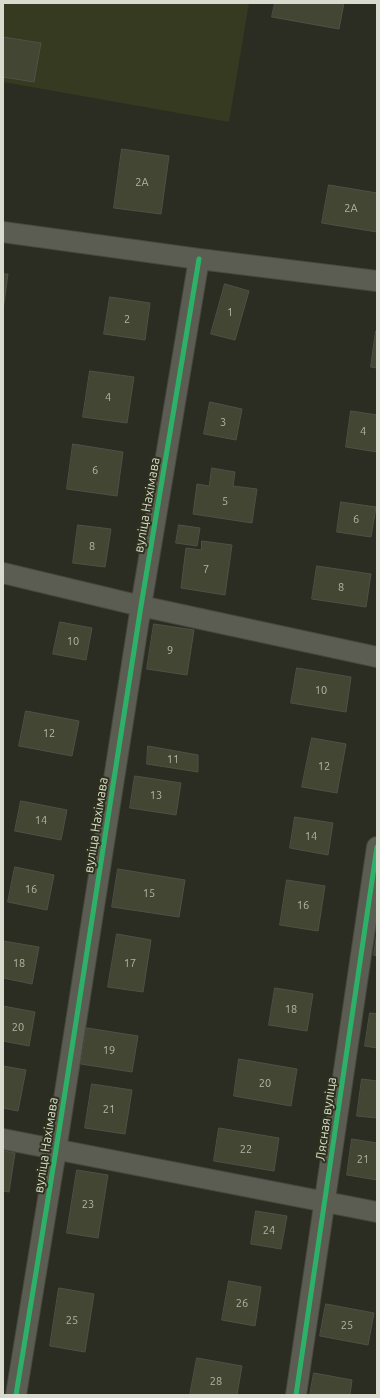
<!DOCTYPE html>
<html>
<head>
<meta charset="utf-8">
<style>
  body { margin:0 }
  #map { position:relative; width:380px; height:1398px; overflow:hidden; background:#2b2d22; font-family:Ubuntu,sans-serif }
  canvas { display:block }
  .frame { position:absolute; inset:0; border:4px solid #d8dbce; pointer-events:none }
</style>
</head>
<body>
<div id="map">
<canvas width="380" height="1398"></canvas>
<div class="frame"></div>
</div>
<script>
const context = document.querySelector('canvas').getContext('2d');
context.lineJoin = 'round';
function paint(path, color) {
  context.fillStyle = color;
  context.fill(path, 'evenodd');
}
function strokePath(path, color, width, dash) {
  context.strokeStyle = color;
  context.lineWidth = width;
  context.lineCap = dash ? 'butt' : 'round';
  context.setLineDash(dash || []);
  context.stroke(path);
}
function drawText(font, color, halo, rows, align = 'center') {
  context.font = font + ' Ubuntu,sans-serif';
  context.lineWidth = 4;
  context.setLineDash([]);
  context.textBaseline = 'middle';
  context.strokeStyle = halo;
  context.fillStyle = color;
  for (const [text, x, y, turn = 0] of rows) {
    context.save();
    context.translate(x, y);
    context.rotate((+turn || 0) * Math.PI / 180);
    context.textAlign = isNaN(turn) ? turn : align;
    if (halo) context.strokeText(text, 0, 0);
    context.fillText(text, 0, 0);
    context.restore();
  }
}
paint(new Path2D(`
  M 3,3 L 249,3 L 229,122 L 3,82 Z`), '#353a20');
const building = new Path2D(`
  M 275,3 L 344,3 L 339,29 L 272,17 Z
  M 3,37 L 41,43 L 34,82 L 3,77 Z
  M 122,149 L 169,156 L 161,214 L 114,208 Z
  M 329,185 L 377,193 L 377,232 L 322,223 Z
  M 3,274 L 8,274 L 3,310 Z
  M 225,284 L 249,291 L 235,340 L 211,334 Z
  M 110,297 L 150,303 L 145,340 L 104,334 Z
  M 376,331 L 377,331 L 377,368 L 371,367 Z
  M 90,371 L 134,377 L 127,423 L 83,417 Z
  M 210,402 L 242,409 L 236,440 L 204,434 Z
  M 351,411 L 377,415 L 377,452 L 346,447 Z
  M 73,444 L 123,452 L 117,496 L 67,489 Z
  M 212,468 L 235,472 L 233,486 L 257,489 L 252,523 L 193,514 L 197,484 L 209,486 Z
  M 341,502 L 376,507 L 371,537 L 337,532 Z
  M 78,525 L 111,529 L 105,567 L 73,563 Z
  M 179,525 L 200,528 L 197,546 L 176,543 Z
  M 202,541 L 232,545 L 225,595 L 181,588 L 186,548 L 201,550 Z
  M 317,566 L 371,574 L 366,607 L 312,599 Z
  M 60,622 L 92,628 L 86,660 L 53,654 Z
  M 154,624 L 194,630 L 187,675 L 147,669 Z
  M 297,668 L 351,677 L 346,712 L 291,703 Z
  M 26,711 L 79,721 L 72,756 L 19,746 Z
  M 312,738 L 346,744 L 337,793 L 302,787 Z
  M 148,746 L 198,755 L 198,772 L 147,764 Z
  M 135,776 L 181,783 L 176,815 L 130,808 Z
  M 21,801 L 67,810 L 61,840 L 15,831 Z
  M 295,817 L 333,823 L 328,855 L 290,848 Z
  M 15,867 L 54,875 L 47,910 L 8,902 Z
  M 118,869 L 185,880 L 179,917 L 112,907 Z
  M 287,880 L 325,886 L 318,931 L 280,925 Z
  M 377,932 L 377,956 L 374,955 Z
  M 117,934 L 151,940 L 143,992 L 108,987 Z
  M 3,941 L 39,947 L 32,984 L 3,978 Z
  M 275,988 L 313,994 L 307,1031 L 269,1025 Z
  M 3,1006 L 35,1012 L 29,1046 L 3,1041 Z
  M 370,1013 L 377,1014 L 377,1048 L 365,1046 Z
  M 87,1028 L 138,1036 L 132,1072 L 81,1064 Z
  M 239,1059 L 297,1069 L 291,1106 L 234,1096 Z
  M 3,1066 L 26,1070 L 18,1111 L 3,1108 Z
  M 362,1079 L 377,1081 L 377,1118 L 357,1116 Z
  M 92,1084 L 132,1090 L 125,1134 L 85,1128 Z
  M 219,1128 L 279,1138 L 274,1171 L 214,1161 Z
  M 352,1139 L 377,1143 L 377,1180 L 347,1175 Z
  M 3,1151 L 15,1153 L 9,1192 L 3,1191 Z
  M 77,1170 L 108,1175 L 98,1238 L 67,1233 Z
  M 256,1211 L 287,1216 L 281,1249 L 251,1244 Z
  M 229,1281 L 261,1287 L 255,1326 L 222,1320 Z
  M 59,1288 L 94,1294 L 85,1352 L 50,1346 Z
  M 326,1304 L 374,1313 L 368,1345 L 320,1336 Z
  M 197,1358 L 242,1366 L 237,1395 L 190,1395 Z
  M 314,1373 L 352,1380 L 350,1395 L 310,1395 Z`);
paint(building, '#434632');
strokePath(building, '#4f5147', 1);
const minor = new Path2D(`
  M 3,232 L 199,259 L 377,281
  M 3,573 L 141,606 L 377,657
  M 3,1139 L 377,1212
  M 16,1395 L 56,1150 L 141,606 L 199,259
  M 296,1395 L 377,847`);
strokePath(minor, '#46483e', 22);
strokePath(minor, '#5b5d52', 20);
strokePath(new Path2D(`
  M 16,1395 L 56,1150 L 141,606 L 199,259
  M 296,1395 L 377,847`), '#2db169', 5);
drawText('11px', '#b3b6a7', null, [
  ["2А",142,182],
  ["2А",351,208],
  ["1",230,312],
  ["2",127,319],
  ["4",108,397],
  ["3",223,422],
  ["4",363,431],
  ["6",95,470],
  ["5",225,501],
  ["6",356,519],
  ["8",92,546],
  ["7",206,569],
  ["8",341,587],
  ["10",73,641],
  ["9",170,650],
  ["10",321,690],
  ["12",49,733],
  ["11",173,759],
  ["12",324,766],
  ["13",156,795],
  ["14",41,820],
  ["14",311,836],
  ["16",31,889],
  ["15",149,893],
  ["16",303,905],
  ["18",19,963],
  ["17",130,963],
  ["18",291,1009],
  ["20",18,1027],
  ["19",109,1050],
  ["20",265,1083],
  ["21",109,1109],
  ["22",246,1149],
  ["21",363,1159],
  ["23",88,1204],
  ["24",269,1230],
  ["26",242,1303],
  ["25",72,1320],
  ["25",347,1325],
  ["28",216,1381]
]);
drawText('13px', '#d8dbce', '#2e321d', [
  ["вуліца Нахімава",147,505,-80],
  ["вуліца Нахімава",96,825,-81],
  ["Лясная вуліца",326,1119,-82],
  ["вуліца Нахімава",46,1145,-81]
]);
</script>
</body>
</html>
